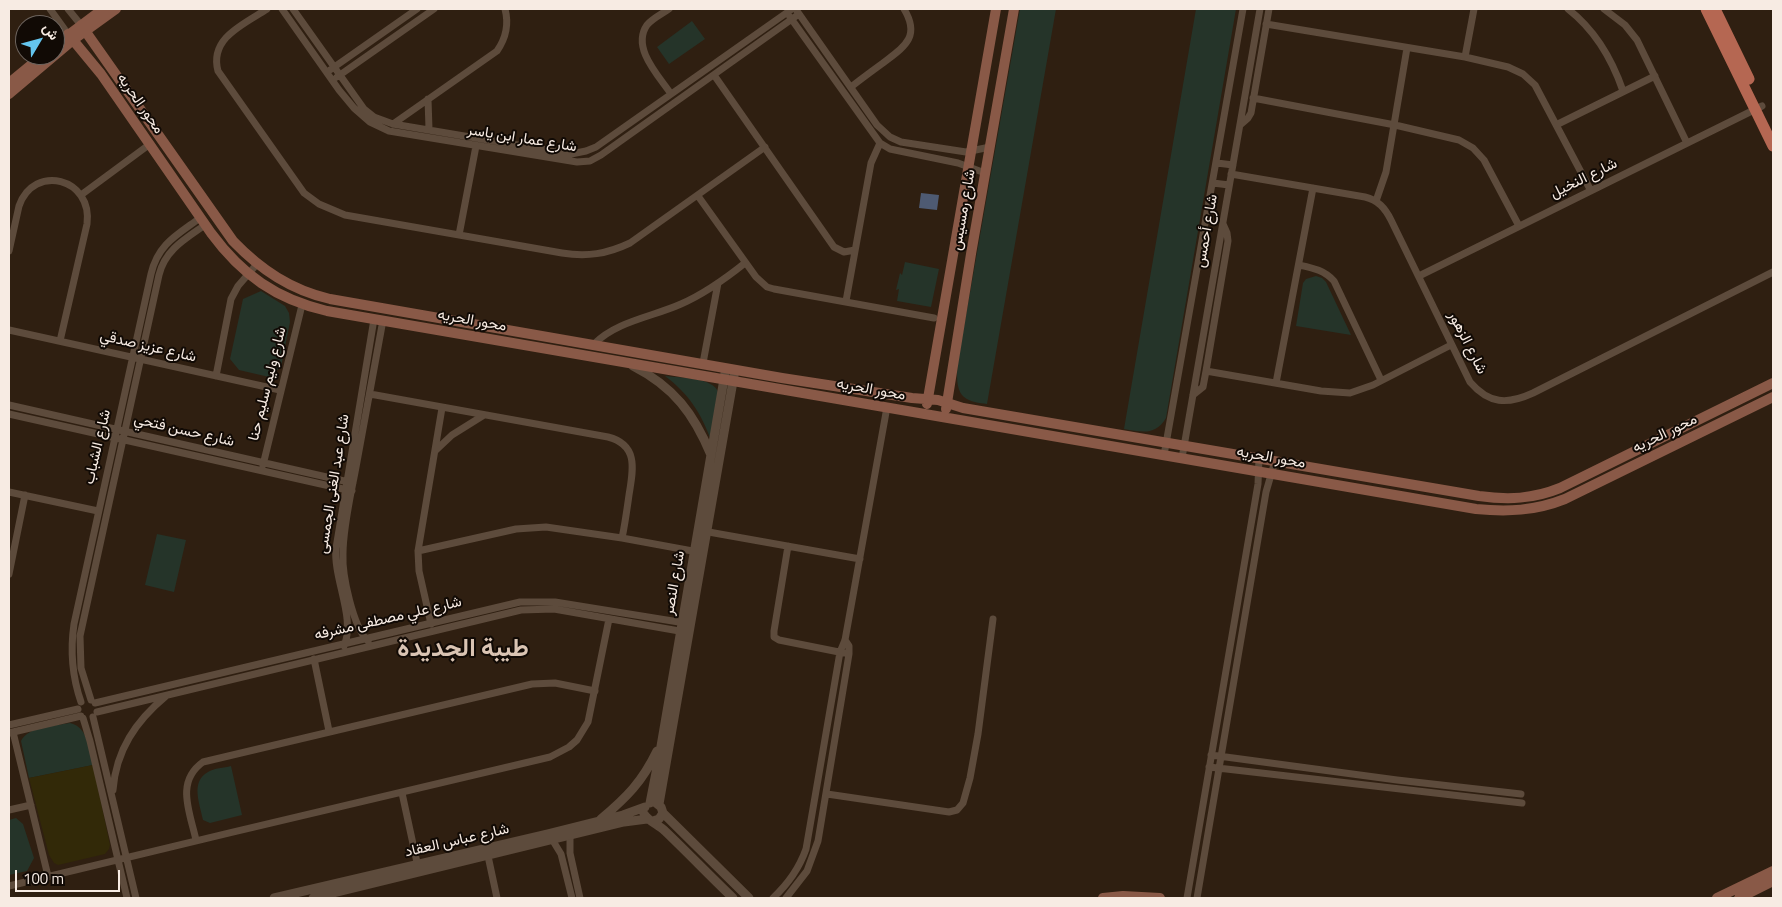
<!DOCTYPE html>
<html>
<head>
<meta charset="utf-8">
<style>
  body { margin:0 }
  #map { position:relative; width:1782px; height:907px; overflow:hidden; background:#2f1f11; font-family:"Titillium Web",Vazirmatn,sans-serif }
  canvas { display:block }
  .frame { position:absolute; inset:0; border:10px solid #f7ebe3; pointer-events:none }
  .north { position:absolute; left:15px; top:15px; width:50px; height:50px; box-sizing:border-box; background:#110a05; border:1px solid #6d645e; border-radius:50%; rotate:53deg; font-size:14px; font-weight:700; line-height:20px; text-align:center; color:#f7ebe3 }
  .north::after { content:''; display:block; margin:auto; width:18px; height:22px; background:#64c5ee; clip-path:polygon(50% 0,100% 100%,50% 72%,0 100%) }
  .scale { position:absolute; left:15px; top:870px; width:105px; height:22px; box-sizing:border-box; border:2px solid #f7ebe3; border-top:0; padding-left:6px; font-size:15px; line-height:18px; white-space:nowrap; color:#f7ebe3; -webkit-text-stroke:4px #110a05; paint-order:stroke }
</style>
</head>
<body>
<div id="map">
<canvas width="1782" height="907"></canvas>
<div class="frame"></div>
<div class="north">ش</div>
<div class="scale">100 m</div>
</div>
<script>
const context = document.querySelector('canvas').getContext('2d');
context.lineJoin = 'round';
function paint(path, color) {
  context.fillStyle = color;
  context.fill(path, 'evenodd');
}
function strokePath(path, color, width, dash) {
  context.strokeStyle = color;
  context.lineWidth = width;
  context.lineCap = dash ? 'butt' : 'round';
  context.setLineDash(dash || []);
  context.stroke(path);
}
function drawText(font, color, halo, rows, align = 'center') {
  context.font = font + ' "Titillium Web",Vazirmatn,sans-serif';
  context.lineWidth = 4;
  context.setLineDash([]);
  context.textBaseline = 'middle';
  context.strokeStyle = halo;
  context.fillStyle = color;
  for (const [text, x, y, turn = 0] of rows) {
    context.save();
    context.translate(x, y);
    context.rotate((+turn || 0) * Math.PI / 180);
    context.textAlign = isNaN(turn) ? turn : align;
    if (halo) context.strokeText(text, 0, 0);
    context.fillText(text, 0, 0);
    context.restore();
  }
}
paint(new Path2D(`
  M 1020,9 L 1056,9 L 987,404 C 979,403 970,402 964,397 C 951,386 960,353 962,338 Z
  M 1196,9 L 1236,9 L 1166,418 C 1155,436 1142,432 1124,429 Z
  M 692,21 L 705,39 L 669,64 L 657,47 Z
  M 905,262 L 939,269 L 931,307 L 897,301 L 899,289 L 896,290 L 900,273 L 902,275 Z
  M 1316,276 L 1322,278 L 1326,282 L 1351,335 L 1296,326 L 1303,283 L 1306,279 Z
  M 261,291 L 285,306 L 289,313 L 290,322 L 281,367 L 269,377 L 239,370 L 230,359 L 243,299 Z
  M 665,376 C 680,378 720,377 719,397 C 718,411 713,426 711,440 C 701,413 688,393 665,376 Z
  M 157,534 L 186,540 L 174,592 L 145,585 Z
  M 70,723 C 88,727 89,749 93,765 L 29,778 L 21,741 C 29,726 54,726 70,723 Z
  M 231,766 L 242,815 L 210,823 L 203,820 C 200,804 190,782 208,772 C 214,768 224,768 231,766 Z
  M 16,818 L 23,824 L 34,858 L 27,871 L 9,875 L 9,820 Z`), '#253429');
paint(new Path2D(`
  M 93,765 L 110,845 L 109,849 L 105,854 L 58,865 L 54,863 L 49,855 L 29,778 Z`), '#322908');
paint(new Path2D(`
  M 921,193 L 939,195 L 937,210 L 919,208 Z`), '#4e5a72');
strokePath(new Path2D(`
  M 50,9 L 68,34
  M 68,9 L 81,25
  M 267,9 C 244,24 209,38 218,71 L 304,193 L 319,204 L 345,215 L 562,253 C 587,257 607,254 630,243 L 765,147
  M 282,9 L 339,90 L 354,108 L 370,122 L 389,131 L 577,162 L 590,161 L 601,155 L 799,14
  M 293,9 L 364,109 L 374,117 L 393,124 L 571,154 L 586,151 L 596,147 L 792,9
  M 669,9 C 662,14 653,18 647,25 C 631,48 659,76 671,94
  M 1568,9 C 1595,30 1612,59 1623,91
  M 1604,9 L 1625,25 L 1637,40 L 1687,143
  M 797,11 L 877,125 L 890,137 L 901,142 L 966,152 L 990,147
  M 790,17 L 880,143 L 890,149 L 958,163 L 985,173
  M 1266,24 L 1465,57 L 1508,67 L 1523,74 L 1535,85 L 1591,191
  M 1465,57 L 1474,9
  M 330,70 L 417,9
  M 714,75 L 834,247 L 844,252 L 855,250
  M 337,77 L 434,9
  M 851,87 C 861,79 872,71 883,63 C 904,47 921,37 904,9
  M 1253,98 L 1395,125 L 1459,140 L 1473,148 L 1484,160 L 1519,226
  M 428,99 L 429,129
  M 393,124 L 497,51 C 506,38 509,24 505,9
  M 1240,125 L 1248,118 L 1251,113 L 1269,9
  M 1556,125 L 1655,76
  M 1217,163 L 1233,165
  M 1231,174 L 1365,197 C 1378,200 1385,208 1391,220 L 1470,382 C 1489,404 1507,405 1533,393 L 1773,272
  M 1213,183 L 1229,185
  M 81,195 L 150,144
  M 698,196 L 756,277 L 767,287 L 774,289 L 934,318
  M 1376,201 L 1386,172 L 1407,48
  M 459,235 L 476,146
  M 9,251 L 19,206 C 34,163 93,178 87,224 L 60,341
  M 1299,265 C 1313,268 1324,270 1334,281 L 1381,380
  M 1419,276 L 1762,106
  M 846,301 L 871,163 L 880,143
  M 9,330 L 280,390
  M 594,344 C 617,321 652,317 681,304 C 704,294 725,279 745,263
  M 703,363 L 718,283
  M 1206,371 L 1321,391 L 1350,393 L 1373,385 L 1451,345
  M 216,376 L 231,299 L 238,286 L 257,264
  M 1276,383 L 1313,188
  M 370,394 L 608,437 C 639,445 633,470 629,495 C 627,509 625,524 622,538
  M 1193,395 L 1203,387 L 1206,371 L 1228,241 L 1227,233 L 1223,224
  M 9,405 L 353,483
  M 9,414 L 352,491
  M 435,451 L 452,435 L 484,415
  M 1164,455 L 1243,9
  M 1182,458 L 1260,9
  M 263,465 L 302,305
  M 9,492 L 98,511
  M 703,531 L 860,559
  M 788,546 L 774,631 L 774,637 L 779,640 L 844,653
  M 418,551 L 516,529 L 546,527 L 622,538 L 698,552
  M 9,574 L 25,495
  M 431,624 L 419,571 L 418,551 L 442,408
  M 368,641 C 353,627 342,575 343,554 C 343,527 351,494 356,467 C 365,418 374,369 383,320
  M 344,646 C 356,618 333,579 336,548 L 374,319
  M 314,659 L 329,731
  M 91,700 L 81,668 L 80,636 L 159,275 C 165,250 185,239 205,225
  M 81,702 C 72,676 70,651 74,624 L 151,274 C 158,244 177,235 200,218
  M 95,703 L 520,602 L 555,602 L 685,623
  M 97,712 L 521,610 L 554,609 L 685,632
  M 93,717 L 136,898
  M 83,718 L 90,741 L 127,898
  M 9,725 L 78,709
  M 13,732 L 48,876
  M 9,733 L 81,716
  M 1211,755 L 1397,780 L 1521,794
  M 1209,767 L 1522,803
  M 113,790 C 116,750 136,721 166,696
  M 402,793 L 418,867
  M 827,794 L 949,812 L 957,810 L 963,803 L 970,778 L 978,734 L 993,619
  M 9,810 L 31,805
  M 570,832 L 570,853 L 580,898
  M 550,836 L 561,854 L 572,898
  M 196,840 C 190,812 175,782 203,762 L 532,684 L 555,683 L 595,691
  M 488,856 L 497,898
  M 9,886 C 189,842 370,800 550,757 L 569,747 L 577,740 L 588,722 L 609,619
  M 773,898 C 788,884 799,869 806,849 L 840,652 L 845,640 L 887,407
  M 786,898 L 807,871 L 818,841 L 849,654 L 849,646 L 845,640
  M 1187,898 L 1258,484 L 1259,458
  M 1197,898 L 1266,492 L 1275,461`), '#5d4b3c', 7);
strokePath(new Path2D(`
  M 633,366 C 674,387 694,414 711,455
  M 650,803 L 660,752 L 725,373
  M 659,804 L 735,370
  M 663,813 L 749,898
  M 644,814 C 648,821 659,825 665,831 C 688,853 710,876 733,898
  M 601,819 C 627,797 642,782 657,751
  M 653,821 L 659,819 L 663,813 L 661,807 L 656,803
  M 274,898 L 548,834 L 623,815 L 645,807
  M 313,898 L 624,822 L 647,819`), '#5d4b3c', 9);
strokePath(new Path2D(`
  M 81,25 L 233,241 C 261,270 291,290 330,299 L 782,378 L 912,398 L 938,400 L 963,408 L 1479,496 C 1508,500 1533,499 1560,488 L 1773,383
  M 68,34 L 101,74 L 211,233 C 242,275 276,299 327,311 L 1476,509 C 1507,512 1535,511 1565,499 L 1773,397
  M 55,45 L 103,9
  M 9,83 L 43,55
  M 9,94 L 73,40 L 116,9
  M 927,404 L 996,9
  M 946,409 L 971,254 L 1014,9
  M 1103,898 L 1123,896 L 1160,898
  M 1717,898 L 1773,871
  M 1739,898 L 1773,881`), '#895947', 10);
strokePath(new Path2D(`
  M 1706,9 L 1773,146
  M 1715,9 L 1749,79`), '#b56752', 11);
drawText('15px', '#f7ebe3', '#110a05', [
  ["محور الحريه",140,104,55],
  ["شارع عمار ابن ياسر",522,139,9],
  ["شارع النخيل",1584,179,-26],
  ["شارع رمسيس",964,210,-80],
  ["شارع أحمس",1207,231,-80],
  ["محور الحريه",472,321,10],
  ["شارع الزهور",1467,343,63],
  ["شارع عزيز صدقي",148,347,13],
  ["شارع وليم سليم حنا",268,384,-76],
  ["محور الحريه",871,390,10],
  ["شارع حسن فتحي",184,431,13],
  ["محور الحريه",1665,434,-26],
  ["شارع الشباب",98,447,-77],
  ["محور الحريه",1271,458,10],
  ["شارع عبد الغنى الجمسى",334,484,-81],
  ["شارع النصر",675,583,-80],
  ["شارع علي مصطفى مشرفه",388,619,-13],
  ["شارع عباس العقاد",457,841,-13]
]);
drawText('bold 25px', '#dac4b3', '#110a05', [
  ["طيبة الجديدة",463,650]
]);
</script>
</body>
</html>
